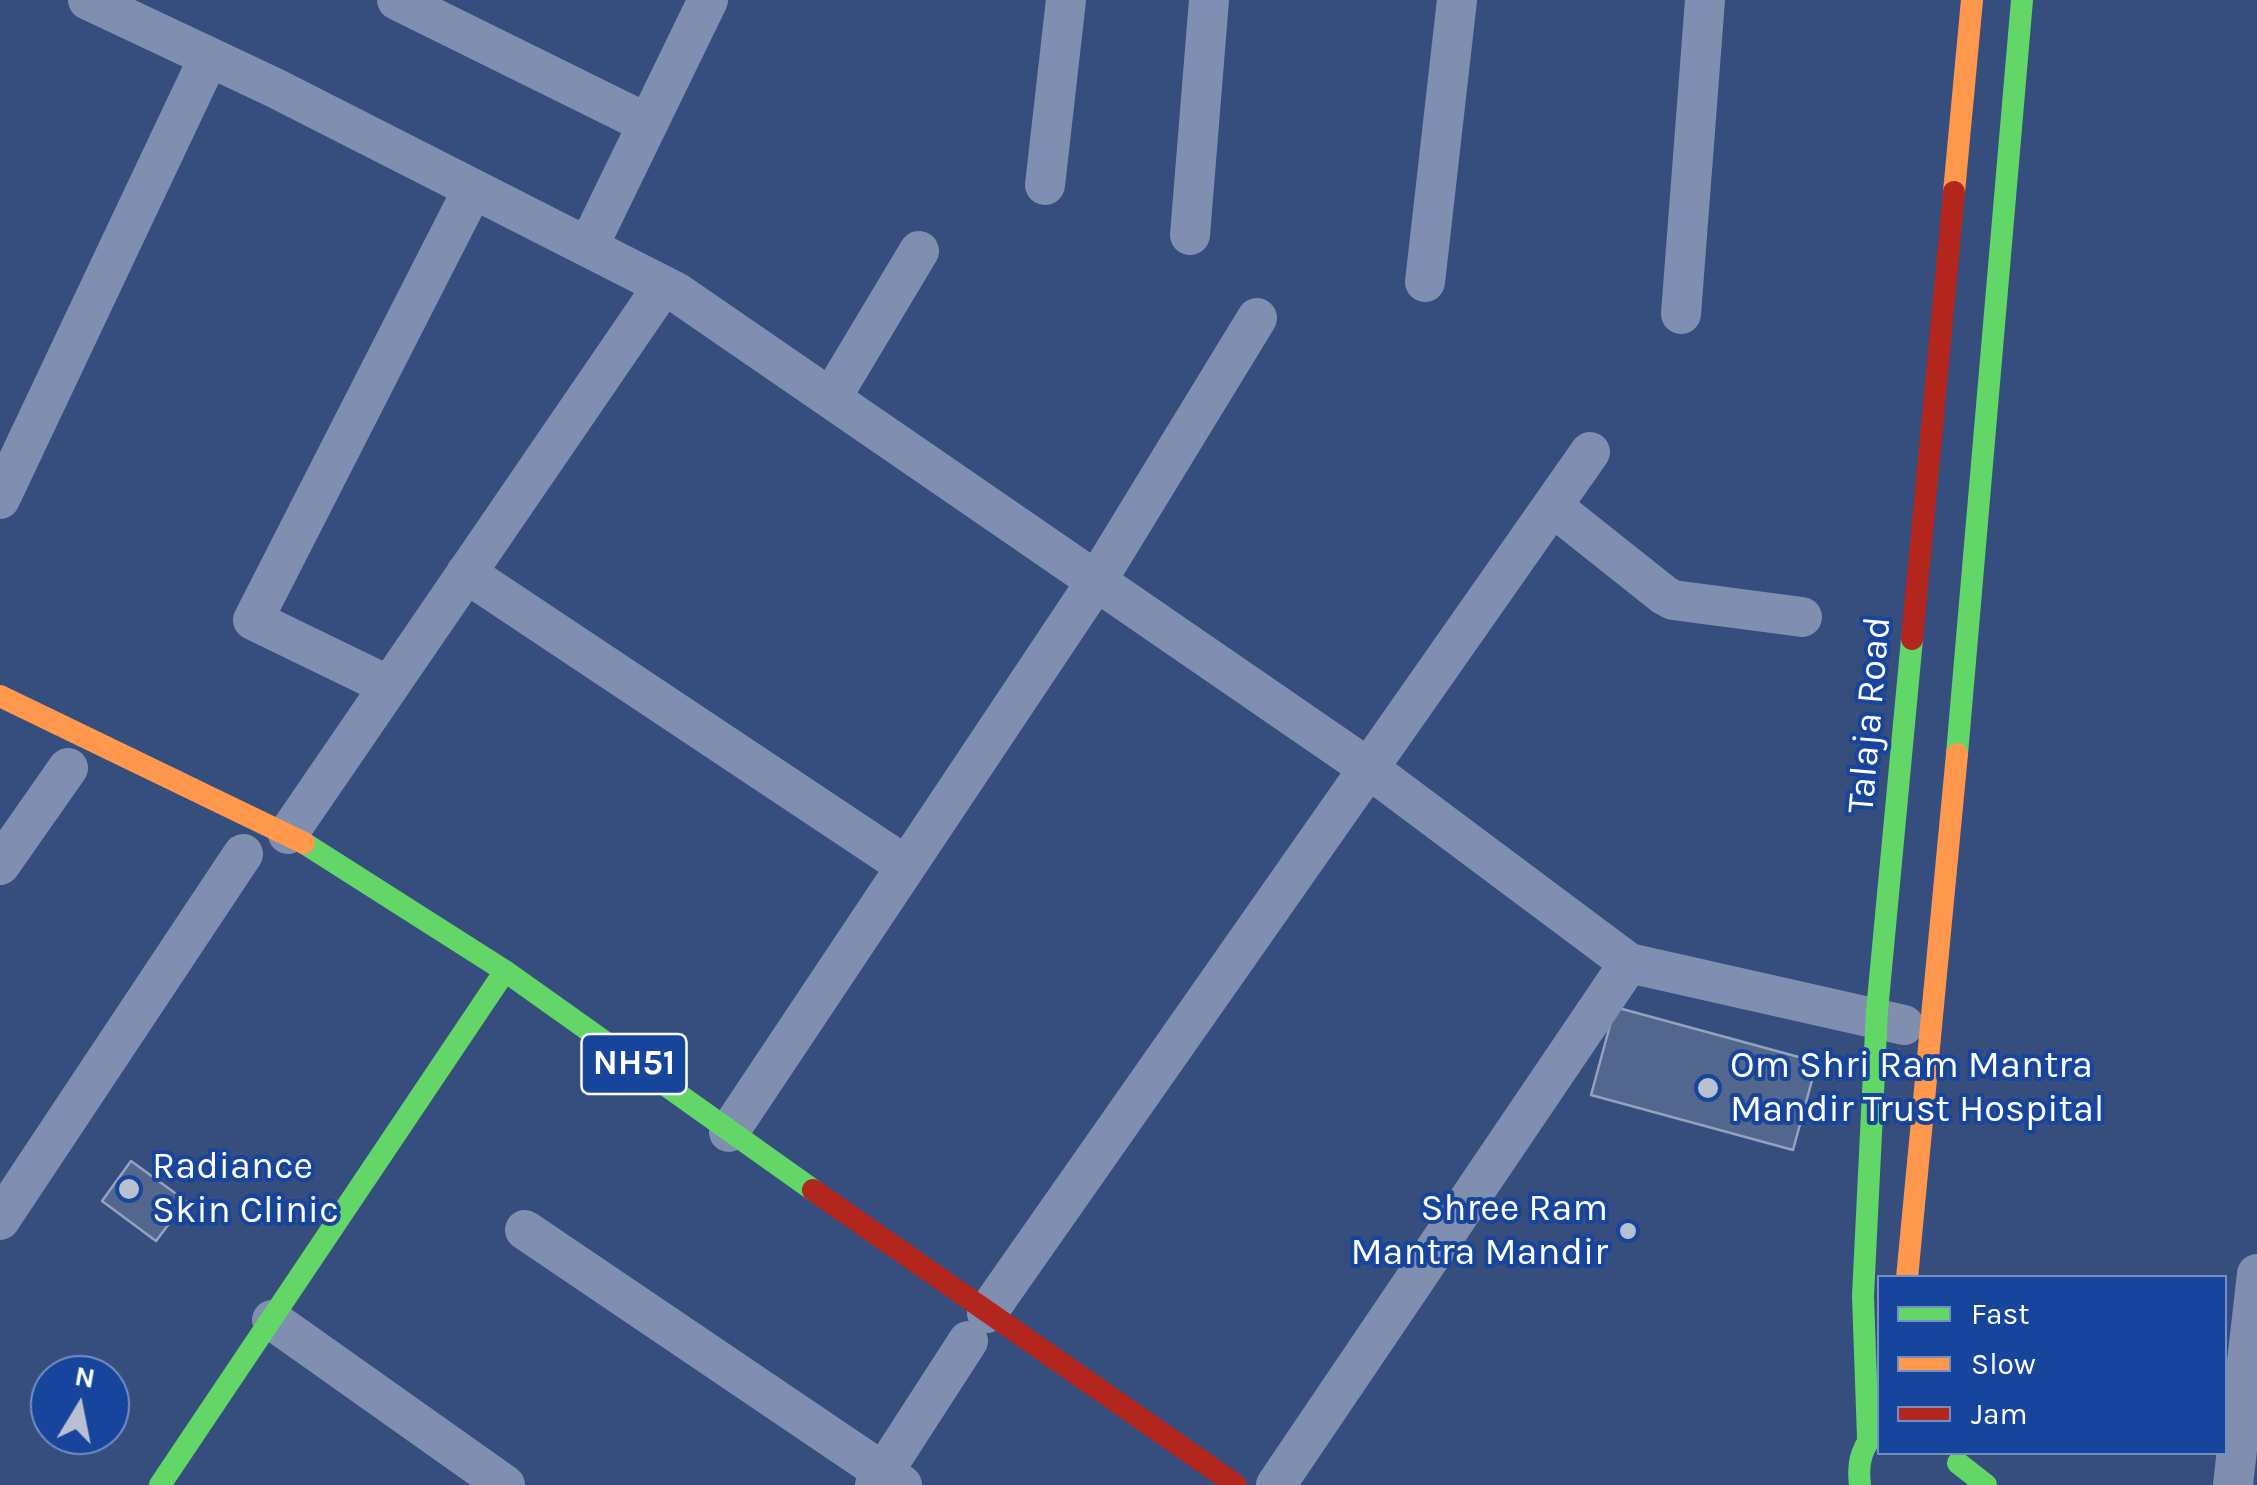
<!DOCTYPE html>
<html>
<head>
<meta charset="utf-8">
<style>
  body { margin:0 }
  #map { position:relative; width:2257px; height:1485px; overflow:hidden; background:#354e7e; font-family:Karla,sans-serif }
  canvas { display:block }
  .legend { position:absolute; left:1877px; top:1275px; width:350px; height:180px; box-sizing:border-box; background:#17459c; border:2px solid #748fc4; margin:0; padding:12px 18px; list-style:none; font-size:30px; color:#fff }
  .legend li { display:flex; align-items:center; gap:20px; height:50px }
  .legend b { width:50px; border:2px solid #748fc4 }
  .north { position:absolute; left:30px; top:1355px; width:100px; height:100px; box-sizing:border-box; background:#17459c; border:2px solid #748fc4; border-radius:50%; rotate:10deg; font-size:28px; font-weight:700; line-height:40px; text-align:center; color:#fff }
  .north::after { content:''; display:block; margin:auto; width:35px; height:45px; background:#b8c1d2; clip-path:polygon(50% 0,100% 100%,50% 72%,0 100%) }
</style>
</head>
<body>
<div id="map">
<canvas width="2257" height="1485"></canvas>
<ul class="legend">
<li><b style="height:12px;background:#63d668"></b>Fast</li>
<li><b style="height:12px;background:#ff974d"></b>Slow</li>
<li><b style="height:12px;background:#b3261e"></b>Jam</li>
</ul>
<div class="north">N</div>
</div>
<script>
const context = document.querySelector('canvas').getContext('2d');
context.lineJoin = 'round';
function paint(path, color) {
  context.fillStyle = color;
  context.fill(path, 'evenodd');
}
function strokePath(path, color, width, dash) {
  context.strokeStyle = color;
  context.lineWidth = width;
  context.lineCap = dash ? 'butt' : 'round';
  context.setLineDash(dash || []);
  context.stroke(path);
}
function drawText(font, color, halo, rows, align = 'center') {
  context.font = font + ' Karla,sans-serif';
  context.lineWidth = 8;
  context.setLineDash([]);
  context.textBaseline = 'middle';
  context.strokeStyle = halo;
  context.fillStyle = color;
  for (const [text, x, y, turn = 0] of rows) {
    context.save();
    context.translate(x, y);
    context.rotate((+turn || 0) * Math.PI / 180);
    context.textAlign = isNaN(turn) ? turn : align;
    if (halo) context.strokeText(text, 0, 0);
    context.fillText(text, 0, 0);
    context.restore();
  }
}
const building = new Path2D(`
  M 1615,1007 L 1817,1062 L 1793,1150 L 1591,1095 Z
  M 131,1161 L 186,1201 L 156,1241 L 102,1201 Z`);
paint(building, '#53678c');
strokePath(building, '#94a2bd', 2.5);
strokePath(new Path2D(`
  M 88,0 L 275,88 L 676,292 L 1368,768 L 1629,963 L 1276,1485
  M 397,0 L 648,124
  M 1045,185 L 1066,0
  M 1190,235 L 1209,0
  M 588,247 L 708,0
  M 1425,282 L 1457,0
  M 1681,314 L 1705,0
  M 831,398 L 919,251
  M 0,499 L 209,57
  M 1552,506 L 1664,595 L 1673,600 L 1802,617
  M 466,573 L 906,866
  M 389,686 L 253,620 L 473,189
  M 288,834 L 663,286
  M 0,865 L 68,768
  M 1629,963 L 1904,1025
  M 729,1132 L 1097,580 L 1257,318
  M 0,1220 L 243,854
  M 525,1230 L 902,1485
  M 987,1313 L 1590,452
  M 272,1320 L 505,1485
  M 875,1485 L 968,1341
  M 2233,1485 L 2257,1274`), '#808faf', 40);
strokePath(new Path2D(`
  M 1957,754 L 2022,0
  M 304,843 L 505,971 L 813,1190
  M 1868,1438 L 1863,1296 L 1877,1011 L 1912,639
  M 1958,1463 L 1986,1485
  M 160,1485 L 505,971
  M 1860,1485 C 1857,1461 1862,1445 1880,1428`), '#63d668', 22);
strokePath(new Path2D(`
  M 1954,192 L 1972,0
  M 0,696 L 304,843
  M 1907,1278 L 1957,754`), '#ff974d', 22);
strokePath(new Path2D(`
  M 1912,639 L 1954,192
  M 813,1190 L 1236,1485`), '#b3261e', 22);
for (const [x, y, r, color] of [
  [1708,1088,12,"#b8c1d2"],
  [129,1189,12,"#b8c1d2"],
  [1628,1231,10,"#b8c1d2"]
]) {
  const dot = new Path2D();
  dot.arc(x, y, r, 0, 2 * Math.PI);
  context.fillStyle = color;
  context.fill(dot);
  strokePath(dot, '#17459c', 4);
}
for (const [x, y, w] of [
  [634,1064,105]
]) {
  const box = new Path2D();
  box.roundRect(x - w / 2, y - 30, w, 60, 8);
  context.fillStyle = '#17459c';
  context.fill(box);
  strokePath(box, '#fff', 2.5);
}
drawText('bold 35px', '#fff', null, [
  ["NH51",634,1064]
]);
drawText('38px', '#fff', '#17459c', [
  ["Talaja Road",1870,715,-85]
]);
drawText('38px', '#fff', '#17459c', [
  ["Om Shri Ram Mantra",1730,1066],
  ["Mandir Trust Hospital",1730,1110],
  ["Radiance",152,1167],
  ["Skin Clinic",152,1211],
  ["Shree Ram",1608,1209,"right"],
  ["Mantra Mandir",1608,1253,"right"]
], 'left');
</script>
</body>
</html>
